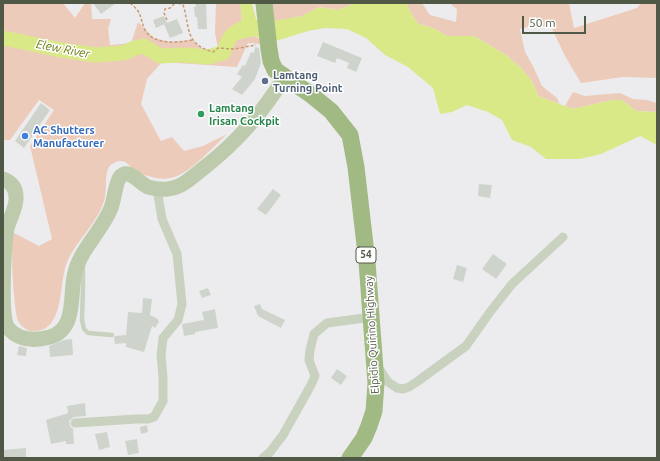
<!DOCTYPE html>
<html>
<head>
<meta charset="utf-8">
<style>
  body { margin:0 }
  #map { position:relative; width:660px; height:461px; overflow:hidden; background:#ececef; font-family:Ubuntu,sans-serif }
  canvas { display:block }
  .frame { position:absolute; inset:0; border:4px solid #505945; pointer-events:none }
  .scale { position:absolute; left:522px; top:16px; width:64px; height:18px; box-sizing:border-box; border:2px solid #505945; border-top:0; padding-left:5px; font-size:12px; line-height:14px; white-space:nowrap; color:#505945; -webkit-text-stroke:3px #fff; paint-order:stroke }
</style>
</head>
<body>
<div id="map">
<canvas width="660" height="461"></canvas>
<div class="frame"></div>
<div class="scale">50 m</div>
</div>
<script>
const context = document.querySelector('canvas').getContext('2d');
context.lineJoin = 'round';
function paint(path, color) {
  context.fillStyle = color;
  context.fill(path, 'evenodd');
}
function strokePath(path, color, width, dash) {
  context.strokeStyle = color;
  context.lineWidth = width;
  context.lineCap = dash ? 'butt' : 'round';
  context.setLineDash(dash || []);
  context.stroke(path);
}
function drawText(font, color, halo, rows, align = 'center') {
  context.font = font + ' Ubuntu,sans-serif';
  context.lineWidth = 3;
  context.setLineDash([]);
  context.textBaseline = 'middle';
  context.strokeStyle = halo;
  context.fillStyle = color;
  for (const [text, x, y, turn = 0] of rows) {
    context.save();
    context.translate(x, y);
    context.rotate((+turn || 0) * Math.PI / 180);
    context.textAlign = isNaN(turn) ? turn : align;
    if (halo) context.strokeText(text, 0, 0);
    context.fillText(text, 0, 0);
    context.restore();
  }
}
paint(new Path2D(`
  M 3,3 L 63,3 L 75,18 L 85,3 L 91,3 L 92,19 L 111,19 L 108,29 L 110,45 L 131,43 L 138,22 L 154,38 L 170,42 L 192,40 C 198,46 211,56 218,48 L 215,33 L 216,3 L 240,3 L 242,20 L 238,39 L 253,36 L 263,40 L 264,46 L 259,44 L 248,43 L 237,67 L 162,62 L 147,79 L 141,104 L 161,141 L 172,137 L 184,151 L 203,146 L 227,134 C 214,146 195,168 179,175 C 166,182 151,178 138,172 C 129,168 126,155 112,164 C 103,169 108,190 104,201 C 97,223 78,239 68,260 C 58,280 66,330 35,331 C 27,332 22,327 18,321 C 14,312 11,253 12,242 C 12,239 14,236 14,233 L 39,246 L 52,239 L 30,146 L 54,110 L 39,100 L 10,140 L 3,140 Z
  M 269,3 L 356,3 L 338,10 L 319,7 L 302,16 L 271,22 Z
  M 406,3 L 422,3 L 430,15 L 456,22 L 457,9 L 449,3 L 569,3 L 574,28 L 637,8 L 641,3 L 657,3 L 657,78 L 623,77 L 581,83 L 565,56 L 552,29 L 539,24 L 520,29 L 525,52 L 533,66 L 542,86 L 557,98 L 560,104 L 538,96 L 532,81 L 521,68 L 506,55 L 491,46 L 474,36 L 447,36 L 433,28 L 418,24 L 410,11 Z
  M 573,92 L 585,96 L 620,93 L 633,99 L 647,100 L 657,103 L 657,112 L 636,111 L 622,100 L 612,100 L 573,109 L 565,106 Z`), '#edcbba');
paint(new Path2D(`
  M 240,3 L 252,3 L 256,19 L 261,23 L 302,16 L 319,7 L 338,10 L 356,3 L 406,3 L 410,11 L 418,24 L 433,28 L 447,36 L 474,36 L 491,46 L 506,55 L 521,68 L 532,81 L 538,96 L 573,109 L 612,100 L 622,100 L 636,111 L 657,112 L 657,145 L 640,136 L 601,154 L 580,159 L 546,159 L 531,147 L 512,140 L 502,120 L 488,112 L 467,105 L 452,112 L 440,114 L 433,88 L 408,67 L 385,55 L 366,38 L 347,29 L 325,28 L 308,31 L 273,42 L 253,36 L 238,40 L 231,27 L 242,20 Z`), '#d9e988');
strokePath(new Path2D(`
  M 3,38 L 61,50 L 96,55 L 123,53 L 135,48 L 144,46 L 160,56 L 184,55 L 208,57 L 223,53 C 231,33 230,34 250,26`), '#d9e988', 15);
paint(new Path2D(`
  M 93,3 L 116,3 L 101,14 Z
  M 195,3 L 206,3 L 207,29 L 198,29 L 197,17 L 195,17 L 194,7 L 196,7 Z
  M 164,16 L 167,23 L 156,28 L 153,20 Z
  M 177,19 L 183,33 L 170,38 L 164,24 Z
  M 323,42 L 362,58 L 356,72 L 347,68 L 349,63 L 337,58 L 335,63 L 317,56 Z
  M 255,47 L 259,48 L 261,63 L 255,79 L 242,95 L 232,89 L 242,77 L 237,74 L 243,65 L 245,66 L 251,52 L 254,53 Z
  M 41,103 L 50,110 L 24,148 L 15,141 Z
  M 479,184 L 492,185 L 490,198 L 478,196 Z
  M 273,189 L 281,195 L 266,215 L 257,209 Z
  M 493,254 L 507,264 L 496,279 L 482,269 Z
  M 457,265 L 467,268 L 463,282 L 453,279 Z
  M 208,288 L 211,295 L 202,298 L 199,291 Z
  M 143,298 L 152,299 L 150,315 L 158,319 L 159,322 L 155,328 L 152,326 L 144,352 L 126,347 L 126,343 L 115,344 L 114,338 L 115,336 L 126,335 L 128,312 L 142,313 Z
  M 260,304 L 262,309 L 285,320 L 281,328 L 258,316 L 254,306 Z
  M 215,309 L 218,328 L 195,332 L 195,334 L 184,336 L 182,324 L 204,320 L 202,312 Z
  M 72,339 L 73,355 L 50,357 L 49,346 L 64,340 Z
  M 19,346 L 27,348 L 26,356 L 17,355 Z
  M 337,369 L 347,376 L 341,385 L 331,378 Z
  M 85,403 L 86,416 L 74,417 L 69,421 L 70,426 L 73,429 L 74,444 L 66,444 L 66,441 L 51,444 L 46,420 L 68,413 L 67,406 Z
  M 147,425 L 148,432 L 141,434 L 140,427 Z
  M 107,432 L 110,447 L 99,450 L 95,434 Z
  M 137,439 L 139,453 L 128,455 L 125,441 Z
  M 26,448 L 26,458 L 3,458 L 3,450 Z`), '#ced4cb');
strokePath(new Path2D(`
  M 130,3 C 143,13 139,17 145,30 C 153,45 178,43 192,40
  M 178,3 L 183,5 L 184,8 C 190,31 186,44 213,52 L 218,48 L 234,49 L 256,45
  M 167,20 L 164,13 L 165,9 L 170,8 L 175,3`), '#c99b73', 1.5, [3, 2]);
strokePath(new Path2D(`
  M 83,266 L 83,286 L 82,320 L 84,329 L 88,333 L 112,335`), '#c9d1bf', 4.5);
strokePath(new Path2D(`
  M 378,367 L 388,382 L 397,388 L 403,389 L 409,387 L 418,381 L 466,346 L 490,312 L 512,284 L 563,237
  M 75,423 L 136,419 L 148,419 L 154,417 L 163,401 L 163,377 L 161,355 L 163,338 L 178,320 L 182,304 L 177,254 L 162,219 L 157,189
  M 263,458 L 270,452 L 283,435 L 311,385 L 315,376 L 309,360 L 310,350 L 314,334 L 327,323 L 372,317`), '#c9d1bf', 9);
strokePath(new Path2D(`
  M 3,179 C 11,182 16,188 16,197 C 17,207 9,219 7,229 C 4,245 0,317 8,328 C 19,341 35,341 50,337 C 76,329 70,298 74,277 C 78,251 101,233 111,208 C 114,201 116,181 120,177 C 129,167 140,184 148,187 C 159,190 171,190 181,185 C 190,180 197,173 205,167 C 237,142 264,111 285,76`), '#bdcbac', 15);
strokePath(new Path2D(`
  M 264,3 L 269,49 L 271,61 L 275,70 L 310,94 L 331,111 L 350,135 L 356,167 L 367,262 L 376,383 L 374,411 L 369,426 L 364,438 L 350,458`), '#a1ba84', 17);
for (const [x, y, r, color] of [
  [265,81,4,"#5c6f8a"],
  [201,114,4,"#2e9e5b"],
  [25,136,4,"#3f7fe0"]
]) {
  const dot = new Path2D();
  dot.arc(x, y, r, 0, 2 * Math.PI);
  context.fillStyle = color;
  context.fill(dot);
  strokePath(dot, '#fff', 1.5);
}
for (const [x, y, w] of [
  [366,255,20]
]) {
  const box = new Path2D();
  box.roundRect(x - w / 2, y - 8, w, 16, 3);
  context.fillStyle = '#fff';
  context.fill(box);
  strokePath(box, '#505945', 1);
}
drawText('bold 10px', '#505945', null, [
  ["54",366,255]
]);
drawText('bold 11px', '#4e5e75', '#fff', [
  ["Lamtang",273,75],
  ["Turning Point",273,88]
], 'left');
drawText('bold 11px', '#27864d', '#fff', [
  ["Lamtang",209,108],
  ["Irisan Cockpit",209,121]
], 'left');
drawText('bold 11px', '#366cbe', '#fff', [
  ["AC Shutters",33,130],
  ["Manufacturer",33,143]
], 'left');
drawText('11px', '#505945', '#fff', [
  ["Elpidio Quirino Highway",372,335,-93]
]);
drawText('italic 12px', '#6a7d10', '#fff', [
  ["Elew River",63,49,11]
]);
</script>
</body>
</html>
